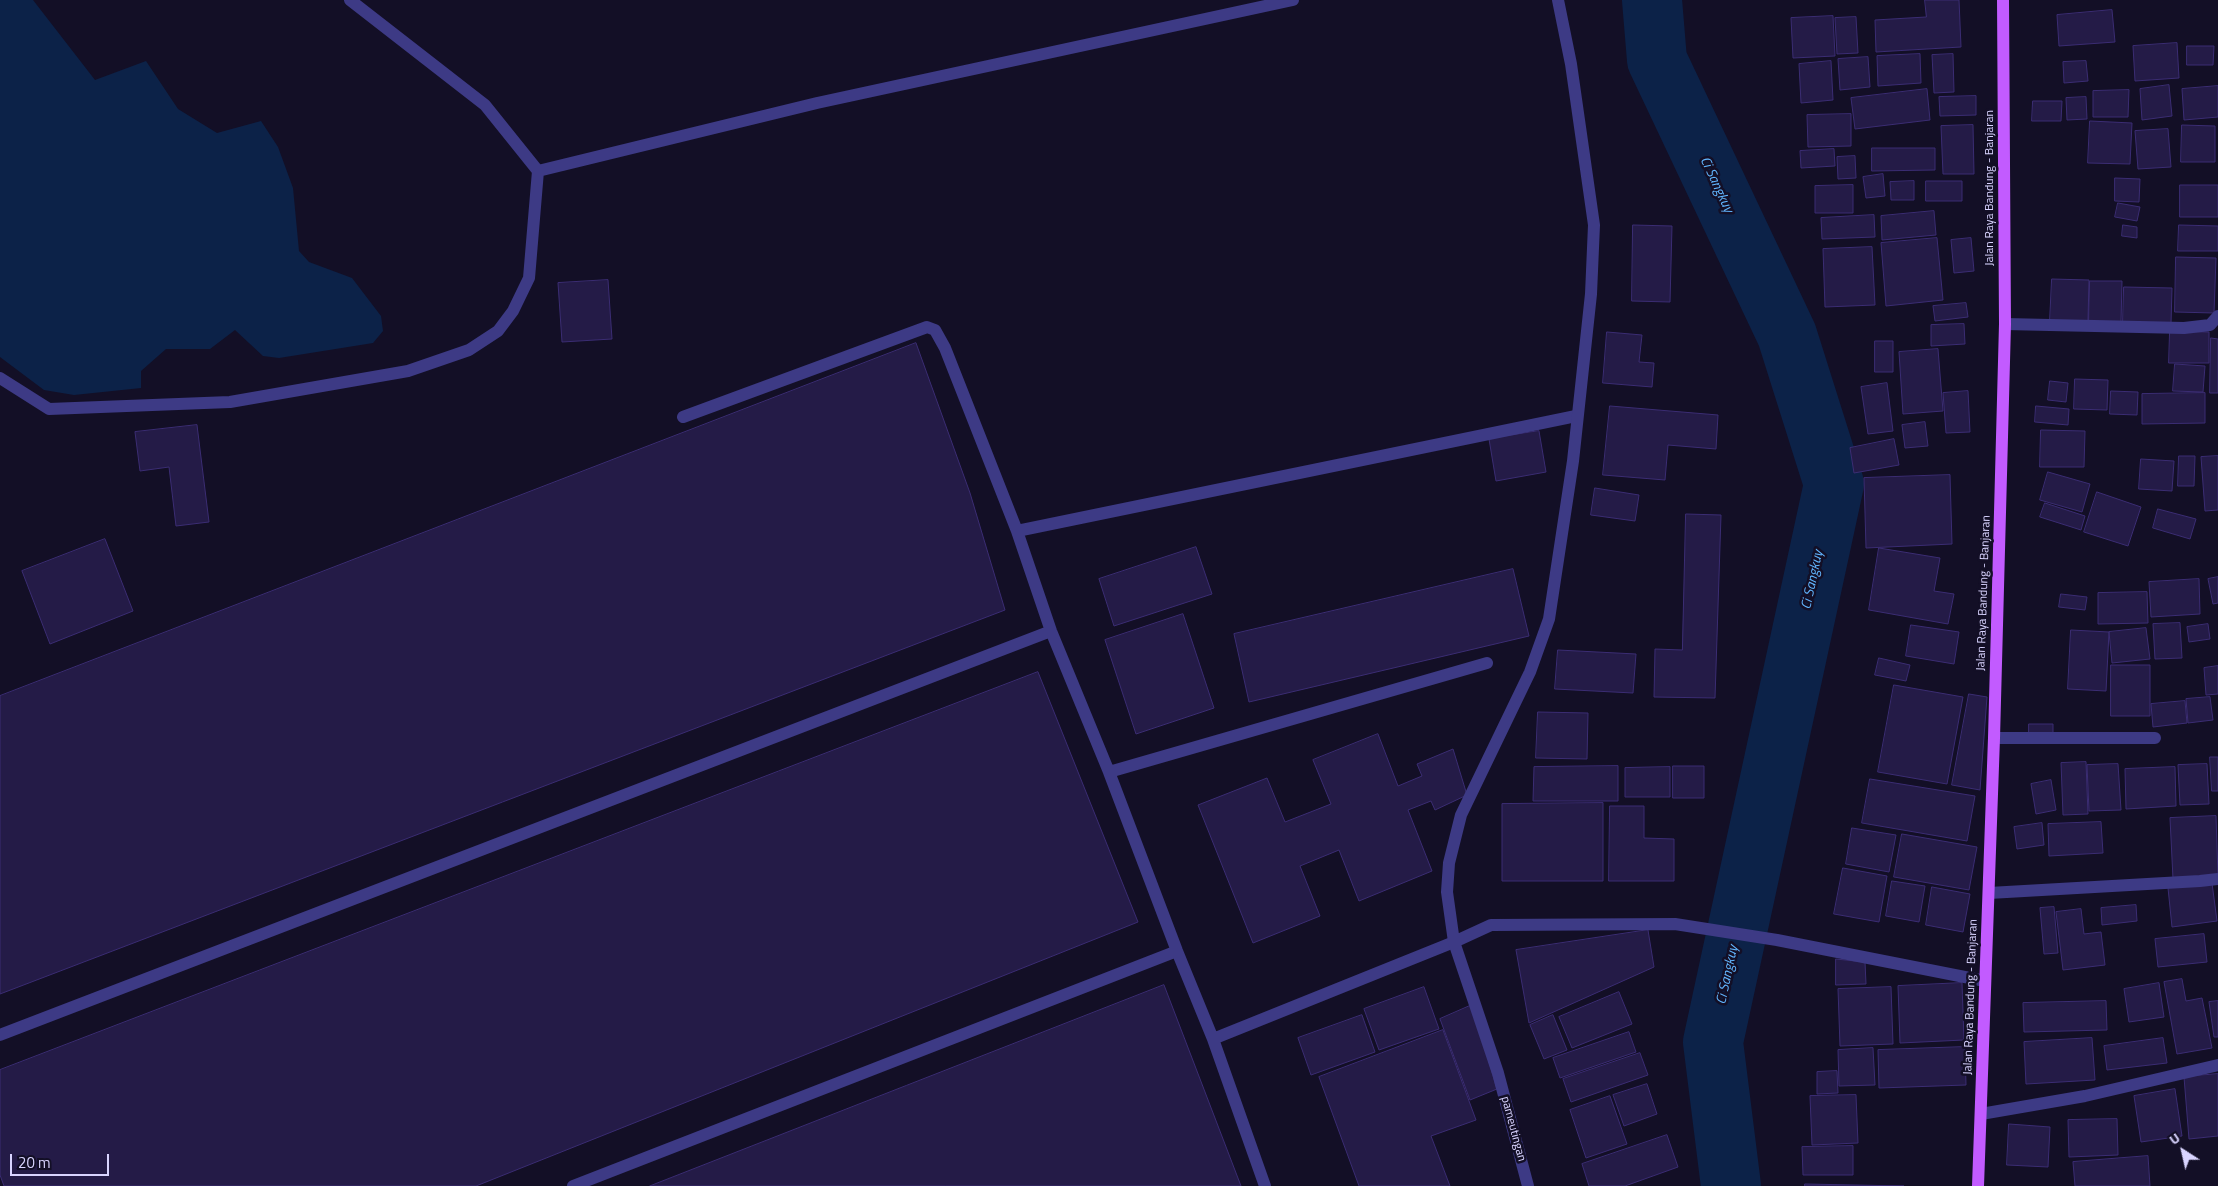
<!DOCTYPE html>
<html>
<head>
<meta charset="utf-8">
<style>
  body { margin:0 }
  #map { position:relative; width:2218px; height:1186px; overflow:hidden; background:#130f26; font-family:"Titillium Web",sans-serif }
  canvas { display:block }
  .north { position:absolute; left:2158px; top:1126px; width:50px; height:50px; -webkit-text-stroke:4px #130f26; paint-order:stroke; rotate:325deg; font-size:14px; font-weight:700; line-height:20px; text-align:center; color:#d9d4ff }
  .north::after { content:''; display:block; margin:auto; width:18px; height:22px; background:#d9d4ff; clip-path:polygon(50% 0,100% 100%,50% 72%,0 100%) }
  .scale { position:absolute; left:10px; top:1154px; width:99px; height:22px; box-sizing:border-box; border:2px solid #d9d4ff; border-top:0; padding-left:6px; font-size:15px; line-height:18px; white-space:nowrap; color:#d9d4ff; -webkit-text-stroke:4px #130f26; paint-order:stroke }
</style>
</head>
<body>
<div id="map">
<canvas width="2218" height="1186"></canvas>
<div class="north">U</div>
<div class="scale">20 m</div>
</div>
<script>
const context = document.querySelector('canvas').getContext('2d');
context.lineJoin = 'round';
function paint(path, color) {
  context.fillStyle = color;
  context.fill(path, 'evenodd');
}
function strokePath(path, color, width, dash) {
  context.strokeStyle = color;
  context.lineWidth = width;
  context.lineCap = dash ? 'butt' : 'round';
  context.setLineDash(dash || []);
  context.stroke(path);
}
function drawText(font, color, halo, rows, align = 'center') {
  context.font = font + ' "Titillium Web",sans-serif';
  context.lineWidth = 5;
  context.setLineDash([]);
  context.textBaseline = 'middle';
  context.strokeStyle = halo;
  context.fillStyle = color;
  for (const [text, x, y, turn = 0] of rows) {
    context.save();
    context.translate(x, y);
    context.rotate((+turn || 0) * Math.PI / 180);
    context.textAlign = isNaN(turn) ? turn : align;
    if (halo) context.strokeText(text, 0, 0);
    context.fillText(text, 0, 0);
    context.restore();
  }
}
paint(new Path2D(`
  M 0,0 L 33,0 L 95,80 L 146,61 L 178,109 L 217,133 L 261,121 L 278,147 L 293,188 L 299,251 L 309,262 L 352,278 L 381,316 L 383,331 L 373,343 L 279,358 L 263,356 L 235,330 L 210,349 L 166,349 L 141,371 L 141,388 L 74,395 L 44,390 L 0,357 Z`), '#0c2248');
strokePath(new Path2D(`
  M 1652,0 L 1657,60 L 1787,335 L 1834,484 L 1713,1042 L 1731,1186`), '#0c2248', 60);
const building = new Path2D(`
  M 1925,0 L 1959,0 L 1961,47 L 1876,52 L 1875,20 L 1926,17 Z
  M 2112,10 L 2115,42 L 2059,46 L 2057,15 Z
  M 1833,16 L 1835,56 L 1793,58 L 1791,18 Z
  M 1856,17 L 1858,53 L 1837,54 L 1835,18 Z
  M 2177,43 L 2179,78 L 2135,81 L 2133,46 Z
  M 2187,46 L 2214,46 L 2213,65 L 2187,65 Z
  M 1920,54 L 1921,83 L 1878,86 L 1877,56 Z
  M 1953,54 L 1954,92 L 1934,93 L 1932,55 Z
  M 1868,57 L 1870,87 L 1840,90 L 1838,59 Z
  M 1831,61 L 1833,100 L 1801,103 L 1799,64 Z
  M 2086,61 L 2088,81 L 2064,83 L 2063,62 Z
  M 2169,85 L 2172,116 L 2142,120 L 2140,89 Z
  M 2218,86 L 2218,117 L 2184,120 L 2182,89 Z
  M 1927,89 L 1930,120 L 1855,129 L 1851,98 Z
  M 2129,90 L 2128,117 L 2093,117 L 2093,91 Z
  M 1976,96 L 1976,115 L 1940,116 L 1939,97 Z
  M 2086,97 L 2087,119 L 2067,120 L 2066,98 Z
  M 2033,101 L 2062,101 L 2061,121 L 2032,121 Z
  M 1851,114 L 1851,146 L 1808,147 L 1807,115 Z
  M 2090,121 L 2132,123 L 2130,164 L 2088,163 Z
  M 1973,125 L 1974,174 L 1943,174 L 1941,126 Z
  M 2182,125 L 2215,126 L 2215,162 L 2181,162 Z
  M 2168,129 L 2171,167 L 2138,169 L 2135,131 Z
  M 1872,148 L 1935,148 L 1935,170 L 1872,171 Z
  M 1834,149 L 1835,166 L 1801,168 L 1800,151 Z
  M 1855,156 L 1856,178 L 1838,179 L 1837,157 Z
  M 1883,174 L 1885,196 L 1866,198 L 1863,177 Z
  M 2115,178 L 2140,179 L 2139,202 L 2115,201 Z
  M 1914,181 L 1914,200 L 1891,200 L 1890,182 Z
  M 1926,181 L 1962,181 L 1962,201 L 1926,201 Z
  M 1853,185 L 1853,213 L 1815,213 L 1815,186 Z
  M 2180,185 L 2218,185 L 2218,217 L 2180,217 Z
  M 2118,203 L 2140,207 L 2137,221 L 2115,217 Z
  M 1934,211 L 1936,235 L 1882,240 L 1881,216 Z
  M 1874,215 L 1875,237 L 1822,239 L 1821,218 Z
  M 1633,225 L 1672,226 L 1670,302 L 1632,301 Z
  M 2123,225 L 2137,227 L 2137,238 L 2122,236 Z
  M 2179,225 L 2218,226 L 2218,251 L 2178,251 Z
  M 1937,238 L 1943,300 L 1886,306 L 1881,243 Z
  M 1971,238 L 1974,271 L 1954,273 L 1951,240 Z
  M 1872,247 L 1875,305 L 1825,307 L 1823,249 Z
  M 2176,257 L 2216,258 L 2214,313 L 2175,312 Z
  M 2052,279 L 2089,280 L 2088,321 L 2050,321 Z
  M 608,280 L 612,339 L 562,342 L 558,283 Z
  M 2090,281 L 2122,281 L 2121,322 L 2089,322 Z
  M 2124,287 L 2172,288 L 2171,324 L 2123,323 Z
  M 1966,303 L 1968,317 L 1935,321 L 1933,306 Z
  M 1964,324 L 1965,344 L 1931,346 L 1931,325 Z
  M 2170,331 L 2209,332 L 2209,363 L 2169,363 Z
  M 1607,332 L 1642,335 L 1639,362 L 1654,363 L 1652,387 L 1603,383 Z
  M 2211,338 L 2218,339 L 2218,393 L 2210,393 Z
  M 1875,341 L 1893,341 L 1893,372 L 1875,372 Z
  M 916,343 L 970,493 L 1005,610 L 0,994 L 0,696 Z
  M 1938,349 L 1943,411 L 1903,414 L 1899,352 Z
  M 2175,364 L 2205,366 L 2203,392 L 2173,391 Z
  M 2075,379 L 2108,380 L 2107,410 L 2074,409 Z
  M 2050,381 L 2068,383 L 2066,402 L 2048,400 Z
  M 1887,383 L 1893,431 L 1868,434 L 1861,387 Z
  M 1968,391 L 1970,432 L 1946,433 L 1943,393 Z
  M 2111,391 L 2138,392 L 2137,415 L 2110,414 Z
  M 2205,393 L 2205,423 L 2142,424 L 2142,394 Z
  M 1610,406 L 1718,415 L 1716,449 L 1668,445 L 1665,480 L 1603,475 Z
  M 2036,406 L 2069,409 L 2068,425 L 2035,422 Z
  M 1925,422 L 1928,446 L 1905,448 L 1902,425 Z
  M 197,425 L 209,522 L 176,526 L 169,467 L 140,471 L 135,432 Z
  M 2041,430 L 2085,431 L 2084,467 L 2040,467 Z
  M 1539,431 L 1546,472 L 1496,481 L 1489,439 Z
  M 1894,439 L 1899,465 L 1854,473 L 1850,448 Z
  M 2179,456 L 2195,456 L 2194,486 L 2178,486 Z
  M 2218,456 L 2218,510 L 2205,511 L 2201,457 Z
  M 2141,459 L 2174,461 L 2172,491 L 2139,489 Z
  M 2048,472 L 2090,484 L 2082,512 L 2040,500 Z
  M 1950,475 L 1952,544 L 1866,548 L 1864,478 Z
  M 1595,488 L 1639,495 L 1635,521 L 1591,515 Z
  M 2097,492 L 2141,507 L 2128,546 L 2084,532 Z
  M 2045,503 L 2085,516 L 2081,530 L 2040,517 Z
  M 2158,509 L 2196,519 L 2190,539 L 2153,528 Z
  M 1686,514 L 1721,515 L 1715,698 L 1654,697 L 1655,649 L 1682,650 Z
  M 105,539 L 133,611 L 50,644 L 22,571 Z
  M 1196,547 L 1212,594 L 1114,626 L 1099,579 Z
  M 1879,548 L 1940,558 L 1934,591 L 1954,594 L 1948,624 L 1869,610 Z
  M 1513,569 L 1529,636 L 1249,702 L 1234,634 Z
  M 2218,577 L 2218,603 L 2213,604 L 2208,579 Z
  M 2199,579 L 2200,614 L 2151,617 L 2149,582 Z
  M 2147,592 L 2148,623 L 2098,624 L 2098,593 Z
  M 2061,594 L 2087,597 L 2085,610 L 2059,607 Z
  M 1183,614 L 1214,708 L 1136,734 L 1105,640 Z
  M 2180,623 L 2182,658 L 2155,659 L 2153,624 Z
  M 2208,624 L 2210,639 L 2189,642 L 2187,627 Z
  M 1911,625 L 1959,632 L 1954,664 L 1906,656 Z
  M 2146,628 L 2150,659 L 2112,663 L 2109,632 Z
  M 2071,630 L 2109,632 L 2106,691 L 2068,689 Z
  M 1558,650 L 1636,654 L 1633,693 L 1555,689 Z
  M 1879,658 L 1910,665 L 1906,681 L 1875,675 Z
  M 2111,665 L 2150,665 L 2150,716 L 2111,716 Z
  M 2218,666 L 2218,694 L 2206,695 L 2204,668 Z
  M 1038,672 L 1138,922 L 476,1186 L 4,1186 L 0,1175 L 0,1070 Z
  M 1894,685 L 1963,697 L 1947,784 L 1878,772 Z
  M 1969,694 L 1987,697 L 1980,790 L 1952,785 Z
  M 2210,697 L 2213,720 L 2188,723 L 2186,699 Z
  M 2185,701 L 2187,723 L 2153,727 L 2151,704 Z
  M 1538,712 L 1588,713 L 1587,759 L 1536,758 Z
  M 2029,724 L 2053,724 L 2053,733 L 2029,734 Z
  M 1378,734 L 1398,786 L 1422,776 L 1417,764 L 1453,749 L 1467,795 L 1435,810 L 1431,801 L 1408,810 L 1432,871 L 1359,901 L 1339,850 L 1300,866 L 1320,916 L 1253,943 L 1198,805 L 1267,778 L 1285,822 L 1331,804 L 1313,760 Z
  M 2210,757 L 2218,757 L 2218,791 L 2212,791 Z
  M 2086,762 L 2088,814 L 2063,815 L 2061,763 Z
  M 2118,764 L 2121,810 L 2089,811 L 2087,765 Z
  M 2207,764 L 2209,804 L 2180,805 L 2178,765 Z
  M 1618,766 L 1618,801 L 1533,801 L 1534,767 Z
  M 1673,766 L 1704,766 L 1704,798 L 1673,798 Z
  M 1670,767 L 1670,797 L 1625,797 L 1625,768 Z
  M 2175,767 L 2176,806 L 2126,809 L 2125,769 Z
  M 1870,779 L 1975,796 L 1967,841 L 1862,823 Z
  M 2051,780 L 2056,810 L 2036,814 L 2031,784 Z
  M 1603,803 L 1603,881 L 1502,881 L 1502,804 Z
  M 1610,806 L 1644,806 L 1644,838 L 1674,839 L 1674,881 L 1609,881 Z
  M 2216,816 L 2218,877 L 2173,879 L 2170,818 Z
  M 2101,822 L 2103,853 L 2049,856 L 2048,824 Z
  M 2042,823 L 2044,845 L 2017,849 L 2014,827 Z
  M 1852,828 L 1896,835 L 1889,872 L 1846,864 Z
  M 1902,834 L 1977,847 L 1969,890 L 1894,877 Z
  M 1843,868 L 1887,876 L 1879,922 L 1834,914 Z
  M 1892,881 L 1925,886 L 1919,922 L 1886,916 Z
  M 2212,883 L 2217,921 L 2172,927 L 2168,888 Z
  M 1932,887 L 1970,894 L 1963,932 L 1926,925 Z
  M 2136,905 L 2137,921 L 2102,925 L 2101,908 Z
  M 2054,907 L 2058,953 L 2044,954 L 2040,908 Z
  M 2081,909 L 2084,934 L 2101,932 L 2105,965 L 2063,970 L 2056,912 Z
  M 1648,930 L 1654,967 L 1529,1023 L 1516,950 Z
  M 2204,934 L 2207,962 L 2158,967 L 2155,939 Z
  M 1836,959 L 1865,962 L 1866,984 L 1836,985 Z
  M 2182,979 L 2186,1001 L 2202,998 L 2212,1048 L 2177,1054 L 2164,982 Z
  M 1962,983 L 1964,1040 L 1900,1043 L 1898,986 Z
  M 2159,983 L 2164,1017 L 2129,1022 L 2124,989 Z
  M 1164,985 L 1241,1186 L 650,1186 Z
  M 1424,987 L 1439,1029 L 1379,1050 L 1364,1009 Z
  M 1891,987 L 1893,1044 L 1840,1046 L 1838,989 Z
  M 1619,992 L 1632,1024 L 1572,1048 L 1559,1017 Z
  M 2106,1001 L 2107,1030 L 2024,1032 L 2023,1003 Z
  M 2218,1001 L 2218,1037 L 2214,1037 L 2209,1002 Z
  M 1472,1005 L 1497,1089 L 1470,1100 L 1440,1019 Z
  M 1362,1015 L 1375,1052 L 1311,1075 L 1298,1038 Z
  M 1553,1015 L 1567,1050 L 1544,1059 L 1530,1025 Z
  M 1443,1030 L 1476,1120 L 1431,1136 L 1450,1186 L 1359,1186 L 1319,1077 Z
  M 1629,1032 L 1636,1052 L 1560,1078 L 1553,1058 Z
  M 2092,1038 L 2095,1080 L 2026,1084 L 2024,1042 Z
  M 2163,1038 L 2167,1063 L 2107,1070 L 2104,1046 Z
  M 1965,1047 L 1966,1085 L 1879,1088 L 1878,1050 Z
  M 1873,1048 L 1875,1085 L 1839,1086 L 1838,1050 Z
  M 1640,1053 L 1648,1075 L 1571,1102 L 1563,1079 Z
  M 1837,1071 L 1838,1093 L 1817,1094 L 1817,1072 Z
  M 2218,1074 L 2218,1136 L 2189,1139 L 2184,1077 Z
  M 1647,1084 L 1657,1114 L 1624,1126 L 1613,1095 Z
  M 2175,1089 L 2182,1136 L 2141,1142 L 2134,1096 Z
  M 1856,1095 L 1858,1143 L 1812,1145 L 1810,1096 Z
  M 1610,1096 L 1627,1144 L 1586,1158 L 1570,1110 Z
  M 2117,1119 L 2118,1155 L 2069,1157 L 2068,1120 Z
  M 2009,1124 L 2050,1127 L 2048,1167 L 2007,1165 Z
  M 1667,1135 L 1678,1167 L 1625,1186 L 1589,1186 L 1582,1164 Z
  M 1853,1146 L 1853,1175 L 1803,1175 L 1802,1147 Z
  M 2148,1156 L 2150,1186 L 2075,1186 L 2073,1162 Z
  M 1805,1184 L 1904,1186 L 1805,1186 Z`);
paint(building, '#241b47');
strokePath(building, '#3b2d73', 1);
strokePath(new Path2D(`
  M 683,417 L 927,327 L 935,330 L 945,348 L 1017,531
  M 1109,772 L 1487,663
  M 1454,942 L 1213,1039 L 1177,951 L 1109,772 L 1051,631 L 1017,531 L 1576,416
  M 0,1035 L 1051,631
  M 1213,1039 L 1265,1186
  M 573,1186 L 1177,951`), '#3d3a85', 12);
strokePath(new Path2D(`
  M 538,171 L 817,103 L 1293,0
  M 2005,324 L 2184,328 L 2210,325 L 2218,316
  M 0,378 L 49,409 L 230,402 L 408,371 L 469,350 L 498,331 L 513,311 L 529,278 L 538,171 L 485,105 L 350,0
  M 1994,738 L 2155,738
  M 1989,893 L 2200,881 L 2218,879
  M 1454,942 L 1491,925 L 1675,924 L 1777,940 L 1985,981
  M 1981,1114 L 2085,1096 L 2218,1065
  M 1528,1186 L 1498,1073 L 1454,942 L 1447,892 L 1449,863 L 1461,815 L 1530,672 L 1549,619 L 1573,461 L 1591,294 L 1594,225 L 1571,64 L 1558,0`), '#3d3a85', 12);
strokePath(new Path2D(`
  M 1978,1186 L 1994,738 L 2005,324 L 2003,0`), '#c25bff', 12);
drawText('12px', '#d9d4ff', '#130f26', [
  ["Jalan Raya Bandung - Banjaran",1990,188,-90],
  ["Jalan Raya Bandung - Banjaran",1984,593,-88],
  ["Jalan Raya Bandung - Banjaran",1971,997,-88],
  ["pameutingan",1513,1129,75]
]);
drawText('italic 14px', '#62b6ff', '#130f26', [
  ["Ci Sangkuy",1716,185,65],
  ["Ci Sangkuy",1813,580,-78],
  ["Ci Sangkuy",1728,975,-78]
]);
</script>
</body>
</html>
